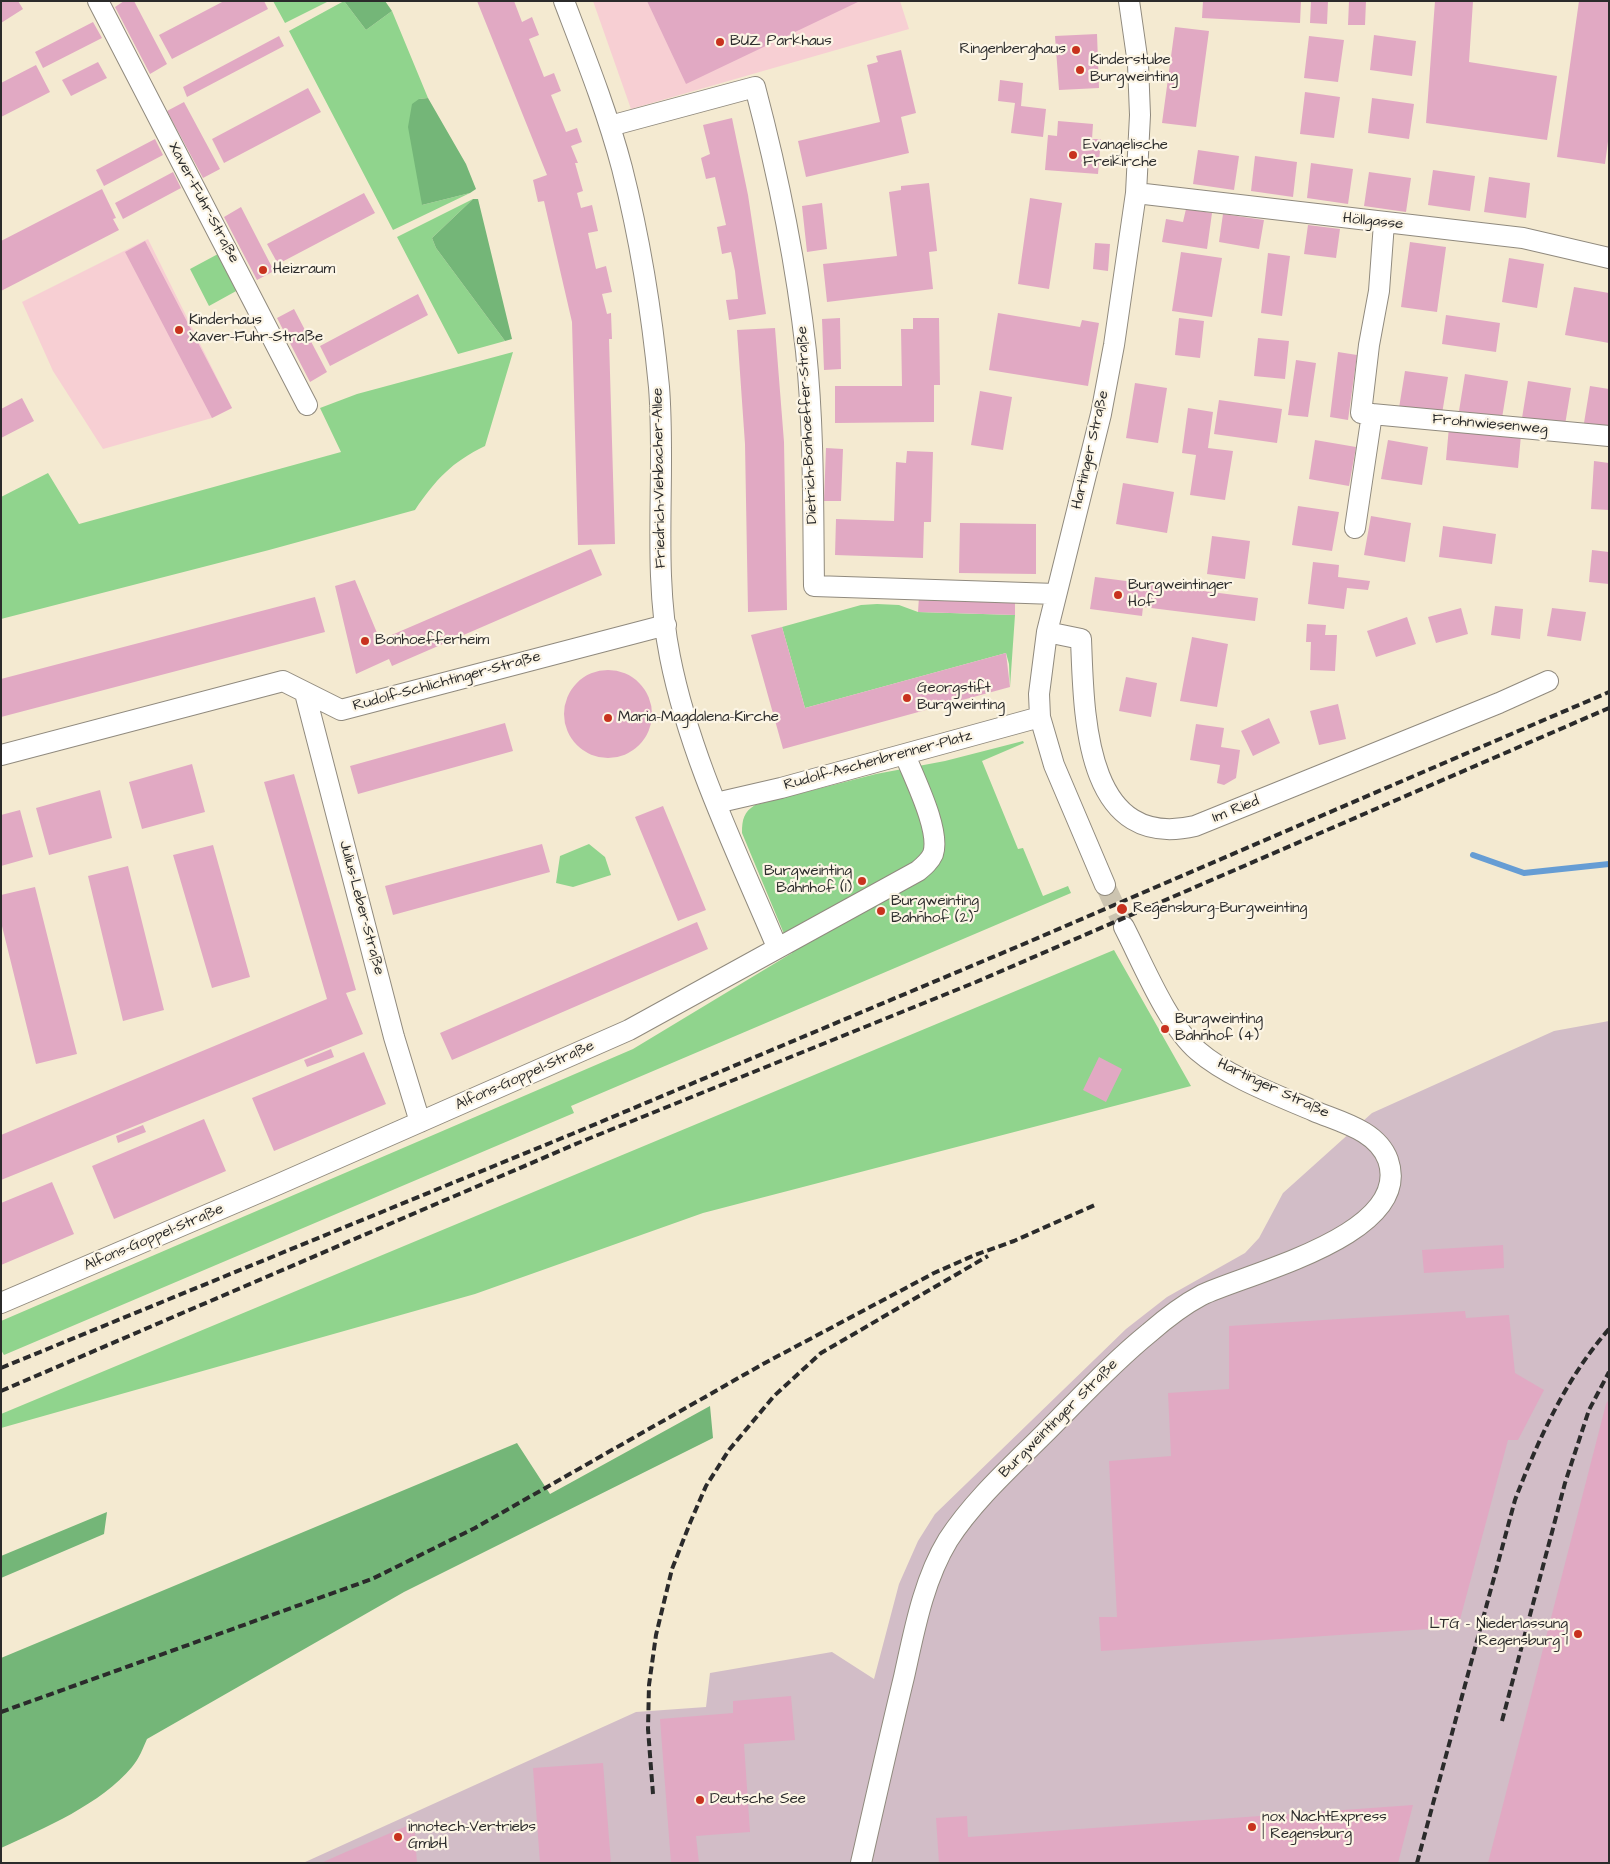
<!DOCTYPE html>
<html>
<head>
<meta charset="utf-8">
<style>
  body { margin:0 }
  #map { position:relative; width:1610px; height:1864px; overflow:hidden; background:#f4ead1; font-family:"Architects Daughter",sans-serif }
  canvas { display:block }
  .frame { position:absolute; inset:0; border:2px solid #2b2b2b; pointer-events:none }
</style>
</head>
<body>
<div id="map">
<canvas width="1610" height="1864"></canvas>
<div class="frame"></div>
</div>
<script>
const context = document.querySelector('canvas').getContext('2d');
context.lineJoin = 'round';
function paint(path, color) {
  context.fillStyle = color;
  context.fill(path, 'evenodd');
}
function strokePath(path, color, width, dash) {
  context.strokeStyle = color;
  context.lineWidth = width;
  context.lineCap = dash ? 'butt' : 'round';
  context.setLineDash(dash || []);
  context.stroke(path);
}
function drawText(font, color, halo, rows, align = 'center') {
  context.font = font + ' "Architects Daughter",sans-serif';
  context.lineWidth = 4.5;
  context.setLineDash([]);
  context.textBaseline = 'middle';
  context.strokeStyle = halo;
  context.fillStyle = color;
  for (const [text, x, y, turn = 0] of rows) {
    context.save();
    context.translate(x, y);
    context.rotate((+turn || 0) * Math.PI / 180);
    context.textAlign = isNaN(turn) ? turn : align;
    if (halo) context.strokeText(text, 0, 0);
    context.fillText(text, 0, 0);
    context.restore();
  }
}
paint(new Path2D(`
  M 593,1 L 900,1 L 909,29 L 631,109 Z
  M 148,239 L 232,408 L 212,418 L 103,449 L 53,371 L 22,302 Z`), '#f7cfd3');
paint(new Path2D(`
  M 1609,1021 L 1609,1863 L 303,1863 L 636,1712 L 706,1707 L 710,1673 L 832,1652 L 874,1679 L 899,1584 L 918,1541 L 935,1514 L 1126,1329 L 1167,1297 L 1245,1253 L 1259,1238 L 1283,1193 L 1372,1113 L 1554,1031 Z`), '#d2bdc7');
paint(new Path2D(`
  M 273,1 L 329,1 L 285,23 Z
  M 344,1 L 366,30 L 392,11 L 428,98 L 419,99 L 422,205 L 470,193 L 393,230 L 289,31 Z
  M 473,199 L 432,238 L 436,248 L 505,341 L 458,354 L 397,237 Z
  M 218,254 L 238,290 L 209,306 L 190,269 Z
  M 513,352 L 485,446 C 452,462 436,479 415,510 L 269,550 L 1,619 L 1,497 L 48,473 L 79,524 L 341,452 L 320,408 L 357,394 Z
  M 877,604 L 899,605 L 918,612 L 1015,615 L 1010,687 L 1009,664 L 1006,653 L 805,708 L 782,627 L 861,605 Z
  M 1023,741 L 1024,743 L 982,761 L 1018,849 L 1023,848 L 1043,896 L 1068,886 L 1071,893 L 571,1106 L 574,1113 L 4,1355 L 1,1350 L 1,1321 L 633,1049 L 792,953 L 742,833 C 742,819 744,812 755,805 L 876,774 L 945,761 Z
  M 589,844 L 605,857 L 611,875 L 573,887 L 556,883 L 560,856 Z
  M 1114,950 L 1191,1086 L 703,1213 L 475,1294 L 1,1428 L 1,1414 Z`), '#90d48d');
paint(new Path2D(`
  M 344,1 L 385,1 L 392,11 L 366,30 Z
  M 428,98 L 466,164 L 476,189 L 470,193 L 422,205 L 408,127 L 412,104 L 419,99 Z
  M 473,199 L 478,199 L 512,339 L 505,341 L 436,248 L 432,238 Z
  M 710,1406 L 713,1438 L 404,1592 L 147,1739 C 143,1748 139,1759 132,1767 C 101,1804 45,1828 1,1848 L 1,1658 L 517,1443 L 550,1494 Z
  M 107,1512 L 104,1534 L 1,1578 L 1,1556 Z`), '#74b678');
strokePath(new Path2D(`
  M 1473,855 L 1524,873 L 1609,864`), '#669dd4', 6);
paint(new Path2D(`
  M 1,1 L 18,1 L 23,9 L 1,23 Z
  M 124,1 L 134,1 L 167,64 L 150,74 L 115,7 Z
  M 224,1 L 264,1 L 268,9 L 172,59 L 159,35 Z
  M 477,1 L 514,1 L 522,22 L 532,17 L 539,35 L 529,39 L 544,77 L 554,73 L 561,91 L 551,95 L 566,132 L 577,128 L 582,142 L 571,146 L 578,163 L 575,163 L 583,191 L 577,193 L 581,208 L 592,205 L 598,231 L 588,233 L 596,269 L 606,266 L 612,292 L 602,294 L 607,314 L 611,313 L 612,339 L 609,339 L 615,544 L 578,545 L 572,322 L 544,201 L 538,202 L 533,180 L 547,175 Z
  M 647,1 L 860,1 L 686,84 Z
  M 1203,1 L 1301,1 L 1300,23 L 1202,18 Z
  M 1311,1 L 1328,1 L 1327,24 L 1310,23 Z
  M 1349,1 L 1366,1 L 1365,25 L 1348,25 Z
  M 1435,1 L 1473,1 L 1469,62 L 1557,76 L 1547,140 L 1426,123 Z
  M 1579,1 L 1609,1 L 1609,134 L 1605,164 L 1557,157 Z
  M 93,22 L 102,38 L 43,68 L 35,52 Z
  M 1175,27 L 1209,31 L 1196,127 L 1162,123 Z
  M 1097,34 L 1099,88 L 1059,90 L 1055,36 Z
  M 1374,35 L 1416,41 L 1412,76 L 1370,70 Z
  M 279,36 L 284,46 L 187,97 L 183,87 Z
  M 1309,36 L 1344,40 L 1338,82 L 1304,78 Z
  M 901,50 L 916,113 L 901,117 L 909,153 L 806,177 L 798,141 L 880,122 L 867,65 L 878,62 L 876,56 Z
  M 98,62 L 107,78 L 71,96 L 62,80 Z
  M 36,65 L 50,92 L 1,117 L 1,83 Z
  M 1000,80 L 1023,83 L 1021,106 L 1046,109 L 1043,137 L 1011,133 L 1015,103 L 998,101 Z
  M 308,88 L 321,112 L 224,163 L 212,139 Z
  M 1305,92 L 1340,97 L 1334,138 L 1300,134 Z
  M 1372,98 L 1414,104 L 1409,139 L 1368,133 Z
  M 184,102 L 220,169 L 203,178 L 167,111 Z
  M 732,118 L 748,195 L 766,314 L 729,320 L 726,300 L 738,299 L 735,271 L 731,252 L 722,254 L 717,227 L 726,225 L 715,177 L 706,179 L 701,158 L 710,154 L 703,125 Z
  M 1058,121 L 1093,124 L 1092,139 L 1101,139 L 1098,174 L 1045,170 L 1048,135 L 1057,136 Z
  M 155,139 L 163,155 L 104,186 L 96,170 Z
  M 1198,150 L 1239,156 L 1234,190 L 1193,184 Z
  M 1255,156 L 1297,162 L 1293,197 L 1251,191 Z
  M 1311,163 L 1353,169 L 1348,204 L 1307,198 Z
  M 1433,170 L 1475,176 L 1470,211 L 1428,205 Z
  M 173,172 L 181,188 L 123,219 L 115,203 Z
  M 1369,172 L 1411,178 L 1406,212 L 1364,206 Z
  M 1489,177 L 1530,183 L 1526,218 L 1484,212 Z
  M 929,183 L 937,251 L 929,252 L 933,289 L 827,302 L 823,264 L 897,256 L 889,192 L 901,190 L 901,186 Z
  M 102,189 L 116,218 L 113,219 L 119,230 L 1,291 L 1,241 Z
  M 364,193 L 375,213 L 278,264 L 267,244 Z
  M 1030,198 L 1062,203 L 1049,289 L 1018,284 Z
  M 822,203 L 827,249 L 807,252 L 802,206 Z
  M 241,207 L 274,271 L 257,280 L 224,217 Z
  M 1186,209 L 1212,213 L 1207,249 L 1162,242 L 1166,219 L 1183,222 Z
  M 1223,214 L 1264,220 L 1259,249 L 1219,242 Z
  M 1308,225 L 1340,229 L 1336,258 L 1304,254 Z
  M 145,241 L 232,408 L 212,418 L 125,252 Z
  M 1410,242 L 1446,247 L 1437,312 L 1401,307 Z
  M 1095,243 L 1110,244 L 1108,271 L 1093,269 Z
  M 1181,252 L 1222,258 L 1212,317 L 1172,311 Z
  M 1268,253 L 1290,256 L 1282,316 L 1261,313 Z
  M 1509,258 L 1544,264 L 1537,308 L 1502,302 Z
  M 1574,287 L 1609,293 L 1609,343 L 1565,335 Z
  M 418,294 L 428,315 L 330,366 L 320,346 Z
  M 294,309 L 327,372 L 310,382 L 277,318 Z
  M 998,313 L 1080,327 L 1082,320 L 1099,323 L 1088,386 L 989,370 Z
  M 1446,315 L 1500,323 L 1496,352 L 1442,344 Z
  M 840,318 L 841,369 L 824,370 L 822,319 Z
  M 913,318 L 939,318 L 940,385 L 934,385 L 934,422 L 835,423 L 835,386 L 902,386 L 901,329 L 913,329 Z
  M 1179,318 L 1204,321 L 1200,358 L 1175,355 Z
  M 775,328 L 784,442 L 787,610 L 748,612 L 745,444 L 737,330 Z
  M 1258,338 L 1289,341 L 1285,379 L 1254,376 Z
  M 1338,352 L 1357,355 L 1348,420 L 1330,417 Z
  M 1296,360 L 1316,363 L 1308,417 L 1288,415 Z
  M 1405,371 L 1448,377 L 1442,414 L 1399,408 Z
  M 1465,374 L 1508,381 L 1502,418 L 1459,411 Z
  M 1528,381 L 1571,388 L 1565,425 L 1522,418 Z
  M 1135,383 L 1167,388 L 1158,443 L 1126,438 Z
  M 1590,386 L 1609,389 L 1609,427 L 1584,423 Z
  M 980,391 L 1012,397 L 1003,450 L 971,445 Z
  M 22,398 L 34,421 L 1,438 L 1,409 Z
  M 1219,400 L 1282,409 L 1277,443 L 1214,434 Z
  M 1188,408 L 1213,412 L 1208,448 L 1233,451 L 1225,500 L 1190,495 L 1196,455 L 1182,453 Z
  M 1449,427 L 1521,435 L 1518,468 L 1446,460 Z
  M 1315,440 L 1356,447 L 1349,486 L 1309,479 Z
  M 1388,440 L 1428,447 L 1422,485 L 1381,479 Z
  M 826,448 L 843,449 L 841,501 L 824,501 Z
  M 907,451 L 933,452 L 931,522 L 924,522 L 923,558 L 835,555 L 836,519 L 894,521 L 896,462 L 906,463 Z
  M 1594,461 L 1609,463 L 1609,510 L 1591,509 Z
  M 1123,483 L 1174,492 L 1167,533 L 1116,524 Z
  M 1298,506 L 1339,512 L 1332,551 L 1292,545 Z
  M 1371,516 L 1411,523 L 1405,562 L 1364,555 Z
  M 960,523 L 1036,524 L 1036,574 L 959,573 Z
  M 1443,526 L 1496,534 L 1492,564 L 1439,557 Z
  M 1212,536 L 1250,541 L 1245,579 L 1207,574 Z
  M 591,549 L 602,575 L 392,666 L 389,659 L 356,674 L 335,586 L 355,580 L 380,640 Z
  M 1592,550 L 1609,552 L 1609,584 L 1589,582 Z
  M 1313,562 L 1339,565 L 1338,577 L 1370,581 L 1368,590 L 1347,588 L 1344,609 L 1308,604 Z
  M 1095,577 L 1258,598 L 1255,621 L 1143,607 L 1142,616 L 1090,609 Z
  M 315,597 L 325,632 L 1,717 L 1,679 Z
  M 919,597 L 1015,600 L 1015,615 L 918,612 Z
  M 1495,606 L 1523,609 L 1520,639 L 1491,635 Z
  M 1461,608 L 1468,634 L 1436,643 L 1428,617 Z
  M 1552,608 L 1586,612 L 1581,641 L 1547,636 Z
  M 1407,617 L 1416,644 L 1376,657 L 1367,631 Z
  M 1307,624 L 1326,625 L 1325,635 L 1337,635 L 1335,671 L 1310,670 L 1311,642 L 1306,642 Z
  M 782,627 L 805,708 L 1006,653 L 1010,687 L 783,749 L 751,635 Z
  M 1192,637 L 1228,644 L 1217,707 L 1180,701 Z
  M564 714a44 44 0 1 1 88 0a44 44 0 1 1-88 0Z
  M 1126,677 L 1157,683 L 1151,717 L 1119,711 Z
  M 1338,704 L 1346,739 L 1319,745 L 1310,711 Z
  M 1269,718 L 1280,743 L 1253,756 L 1241,731 Z
  M 505,723 L 513,751 L 358,794 L 350,766 Z
  M 1196,724 L 1224,728 L 1221,747 L 1240,750 L 1236,778 L 1224,785 L 1217,783 L 1220,765 L 1190,760 Z
  M 192,764 L 205,812 L 142,829 L 129,782 Z
  M 294,774 L 356,990 L 346,993 L 363,1034 L 1,1180 L 1,1135 L 327,999 L 264,782 Z
  M 100,790 L 112,838 L 49,855 L 36,808 Z
  M 663,806 L 706,910 L 678,921 L 635,817 Z
  M 20,810 L 33,857 L 1,866 L 1,815 Z
  M 542,844 L 550,872 L 393,915 L 385,886 Z
  M 213,845 L 250,977 L 212,988 L 173,855 Z
  M 128,866 L 164,1010 L 123,1021 L 88,876 Z
  M 35,887 L 77,1054 L 36,1064 L 1,922 L 1,895 Z
  M 697,922 L 708,949 L 452,1060 L 440,1033 Z
  M 331,1049 L 334,1057 L 307,1067 L 304,1060 Z
  M 364,1052 L 386,1104 L 274,1151 L 252,1098 Z
  M 1099,1057 L 1122,1069 L 1106,1102 L 1083,1090 Z
  M 204,1119 L 226,1171 L 114,1219 L 92,1166 Z
  M 143,1125 L 146,1132 L 118,1143 L 116,1136 Z
  M 52,1182 L 74,1234 L 1,1265 L 1,1203 Z
  M 1503,1245 L 1504,1268 L 1424,1273 L 1422,1250 Z
  M 1465,1311 L 1466,1318 L 1509,1315 L 1515,1373 L 1544,1390 L 1518,1440 L 1508,1440 L 1458,1627 L 1101,1651 L 1099,1617 L 1117,1617 L 1109,1461 L 1171,1456 L 1168,1393 L 1229,1389 L 1229,1326 Z
  M 1609,1399 L 1609,1863 L 1488,1863 L 1606,1404 Z
  M 791,1696 L 795,1740 L 744,1744 L 750,1832 L 696,1836 L 699,1863 L 671,1863 L 660,1719 L 733,1713 L 733,1701 Z
  M 603,1763 L 611,1863 L 540,1863 L 533,1768 Z
  M 1413,1805 L 1398,1863 L 939,1863 L 936,1818 L 967,1816 L 968,1837 Z
  M 414,1823 L 417,1863 L 321,1863 L 348,1851 Z`), '#e1a9c3');
strokePath(new Path2D(`
  M 1105,885 L 1124,927`), '#ccc4b0', 20, [20, 10]);
const minor = new Path2D(`
  M 98,1 L 307,405
  M 564,1 C 585,56 607,111 622,168 C 640,239 652,314 659,387 C 666,476 652,568 670,657 C 690,758 737,852 777,947
  M 610,126 L 755,87 C 778,174 796,262 806,351 C 814,429 813,508 814,586 L 1056,594
  M 1136,193 L 1523,238 L 1609,258
  M 1384,223 L 1379,291 L 1369,345 L 1361,413 L 1609,436
  M 1355,528 L 1372,414
  M 1047,632 L 1081,639 C 1084,711 1083,852 1195,826 L 1499,703 L 1548,681
  M 305,693 L 394,1037 L 420,1122
  M 1,755 L 283,681 L 341,710 L 666,625
  M 716,803 L 781,788 L 1040,717
  M 1105,885 L 1054,765 L 1040,717 L 1039,694 L 1047,632 L 1101,414 L 1114,345 L 1136,193 L 1140,115 L 1138,64 L 1129,1
  M 1,1303 L 279,1184 L 629,1030 L 918,871 C 924,866 930,861 933,854 C 941,831 914,778 905,755
  M 861,1863 C 875,1801 889,1739 904,1677 C 914,1632 923,1581 948,1540 C 974,1500 1011,1467 1045,1433 C 1079,1399 1112,1363 1149,1333 C 1165,1319 1183,1305 1202,1295 C 1248,1273 1414,1235 1388,1160 C 1377,1130 1340,1122 1314,1111 C 1277,1095 1228,1077 1198,1051 C 1167,1024 1143,964 1124,927`);
strokePath(minor, '#908a7e', 22);
strokePath(minor, '#fff', 20);
strokePath(new Path2D(`
  M 1,1368 L 572,1134 L 1019,946 L 1609,692
  M 1,1391 L 578,1143 L 976,982 L 1609,708
  M 1,1712 L 372,1579 L 475,1528 L 763,1364 L 934,1273 L 975,1255 L 1014,1241 L 1097,1204
  M 1502,1721 L 1565,1483 L 1589,1410 L 1609,1372
  M 653,1794 L 648,1729 L 649,1685 L 656,1635 L 672,1569 L 690,1523 L 706,1486 L 729,1450 L 774,1396 L 821,1353 L 988,1256
  M 1417,1863 L 1515,1500 C 1538,1440 1566,1378 1609,1329`), '#2b2b2b', 4, [8, 4]);
for (const [x, y, r, color] of [
  [720,42,5,"#c8321e"],
  [1076,50,5,"#c8321e"],
  [1080,70,5,"#c8321e"],
  [1073,155,5,"#c8321e"],
  [263,270,5,"#c8321e"],
  [179,330,5,"#c8321e"],
  [1118,595,5,"#c8321e"],
  [365,641,5,"#c8321e"],
  [907,698,5,"#c8321e"],
  [608,718,5,"#c8321e"],
  [862,881,5,"#c8321e"],
  [1122,909,6,"#c8321e"],
  [881,911,5,"#c8321e"],
  [1165,1029,5,"#c8321e"],
  [1578,1634,5,"#c8321e"],
  [700,1800,5,"#c8321e"],
  [1252,1827,5,"#c8321e"],
  [398,1837,5,"#c8321e"]
]) {
  const dot = new Path2D();
  dot.arc(x, y, r, 0, 2 * Math.PI);
  context.fillStyle = color;
  context.fill(dot);
  strokePath(dot, '#fcf5e5', 2);
}
drawText('15px', '#2b2b2b', '#fcf5e5', [
  ["BUZ Parkhaus",730,42],
  ["Ringenberghaus",1066,50,"right"],
  ["Kinderstube",1090,61],
  ["Burgweinting",1090,78],
  ["Evangelische",1083,146],
  ["Freikirche",1083,163],
  ["Heizraum",273,270],
  ["Kinderhaus",189,321],
  ["Xaver-Fuhr-Straße",189,338],
  ["Burgweintinger",1128,586],
  ["Hof",1128,603],
  ["Bonhoefferheim",375,641],
  ["Georgstift",917,689],
  ["Burgweinting",917,706],
  ["Maria-Magdalena-Kirche",618,718],
  ["Burgweinting",852,872,"right"],
  ["Bahnhof (1)",852,889,"right"],
  ["Burgweinting",891,902],
  ["Bahnhof (2)",891,919],
  ["Regensburg-Burgweinting",1133,909],
  ["Burgweinting",1175,1020],
  ["Bahnhof (4)",1175,1037],
  ["LTG - Niederlassung",1568,1625,"right"],
  ["Regensburg 1",1568,1642,"right"],
  ["Deutsche See",710,1800],
  ["nox NachtExpress",1262,1818],
  ["| Regensburg",1262,1835],
  ["innotech-Vertriebs",408,1828],
  ["GmbH",408,1845]
], 'left');
drawText('15px', '#2b2b2b', '#fcf5e5', [
  ["Xaver-Fuhr-Straße",203,203,62],
  ["Höllgasse",1373,222,6],
  ["Dietrich-Bonhoeffer-Straße",808,425,-93],
  ["Frohnwiesenweg",1490,425,5],
  ["Hartinger Straße",1091,450,-77],
  ["Friedrich-Viehbacher-Allee",660,478,-91],
  ["Rudolf-Schlichtinger-Straße",447,682,-15],
  ["Rudolf-Aschenbrenner-Platz",878,761,-15],
  ["Im Ried",1236,810,-22],
  ["Julius-Leber-Straße",361,908,75],
  ["Alfons-Goppel-Straße",525,1076,-24],
  ["Hartinger Straße",1273,1089,25],
  ["Alfons-Goppel-Straße",154,1238,-23],
  ["Burgweintinger Straße",1059,1419,-45]
]);
</script>
</body>
</html>
